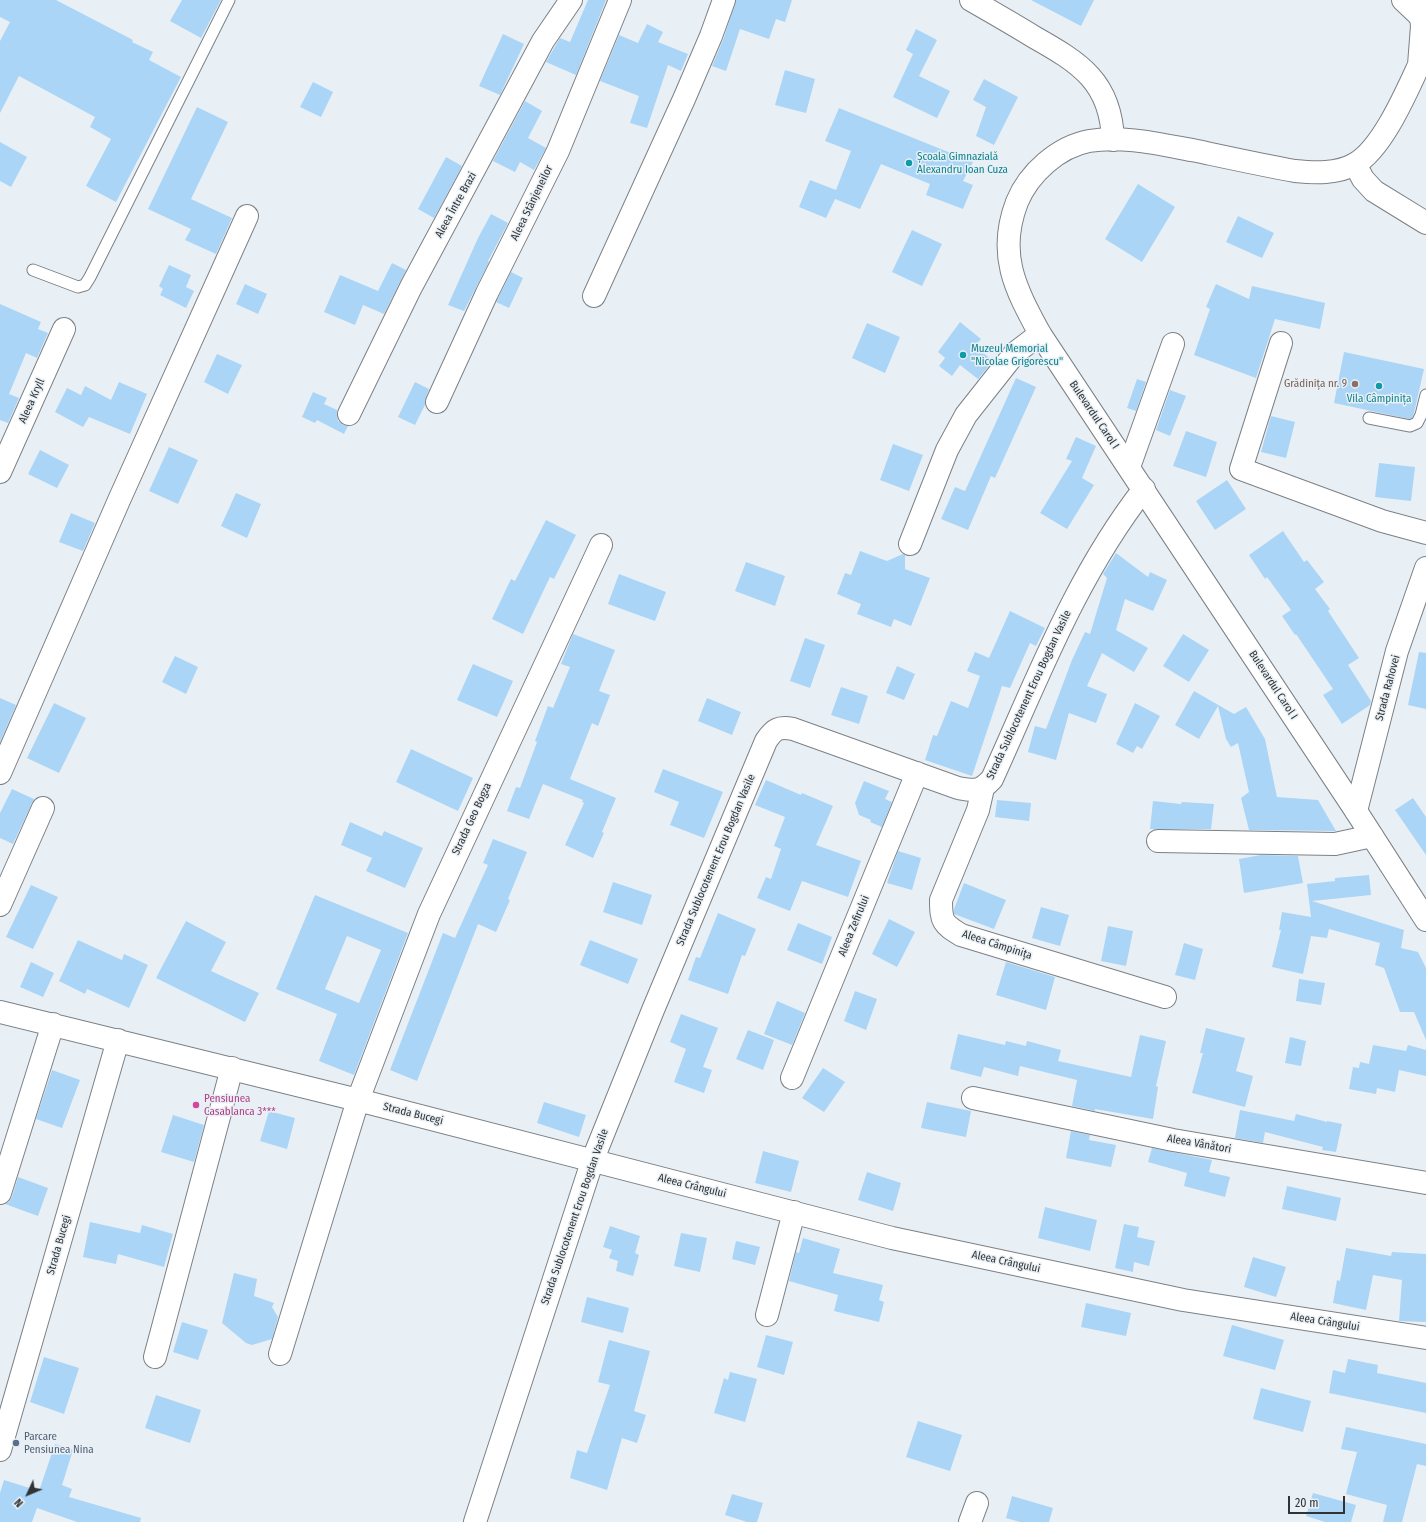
<!DOCTYPE html>
<html>
<head>
<meta charset="utf-8">
<style>
  body { margin:0 }
  #map { position:relative; width:1426px; height:1522px; overflow:hidden; background:#e9f0f5; font-family:"Fira Sans Condensed",sans-serif }
  canvas { display:block }
  .north { position:absolute; left:8px; top:1474px; width:40px; height:40px; -webkit-text-stroke:3px #e9f0f5; paint-order:stroke; rotate:226deg; font-size:11px; font-weight:700; line-height:16px; text-align:center; color:#313335 }
  .north::after { content:''; display:block; margin:auto; width:14px; height:18px; background:#313335; clip-path:polygon(50% 0,100% 100%,50% 72%,0 100%) }
  .scale { position:absolute; left:1288px; top:1496px; width:57px; height:18px; box-sizing:border-box; border:2px solid #313335; border-top:0; padding-left:5px; font-size:12px; line-height:14px; white-space:nowrap; color:#313335; -webkit-text-stroke:3px #e9f0f5; paint-order:stroke }
</style>
</head>
<body>
<div id="map">
<canvas width="1426" height="1522"></canvas>
<div class="north">N</div>
<div class="scale">20 m</div>
</div>
<script>
const context = document.querySelector('canvas').getContext('2d');
context.lineJoin = 'round';
function paint(path, color) {
  context.fillStyle = color;
  context.fill(path, 'evenodd');
}
function strokePath(path, color, width, dash) {
  context.strokeStyle = color;
  context.lineWidth = width;
  context.lineCap = dash ? 'butt' : 'round';
  context.setLineDash(dash || []);
  context.stroke(path);
}
function drawText(font, color, halo, rows, align = 'center') {
  context.font = font + ' "Fira Sans Condensed",sans-serif';
  context.lineWidth = 3;
  context.setLineDash([]);
  context.textBaseline = 'middle';
  context.strokeStyle = halo;
  context.fillStyle = color;
  for (const [text, x, y, turn = 0] of rows) {
    context.save();
    context.translate(x, y);
    context.rotate((+turn || 0) * Math.PI / 180);
    context.textAlign = isNaN(turn) ? turn : align;
    if (halo) context.strokeText(text, 0, 0);
    context.fillText(text, 0, 0);
    context.restore();
  }
}
paint(new Path2D(`
  M 0,0 L 56,0 L 133,40 L 132,42 L 153,52 L 149,60 L 181,77 L 116,202 L 86,186 L 111,139 L 90,127 L 95,117 L 19,76 L 0,113 L 0,41 L 10,22 L 0,17 Z
  M 182,0 L 221,0 L 201,38 L 170,21 Z
  M 588,0 L 606,0 L 576,75 L 546,62 L 560,38 L 570,42 Z
  M 736,0 L 792,0 L 785,22 L 776,19 L 769,39 L 740,29 L 726,71 L 712,66 L 723,40 Z
  M 1031,0 L 1094,0 L 1081,26 Z
  M 647,24 L 663,32 L 658,42 L 688,54 L 681,71 L 668,65 L 647,128 L 630,123 L 639,96 L 600,81 L 619,35 L 638,43 Z
  M 916,29 L 937,40 L 919,76 L 950,91 L 937,118 L 893,97 L 913,54 L 906,50 Z
  M 503,34 L 524,44 L 500,95 L 479,86 Z
  M 785,70 L 815,79 L 806,113 L 775,105 Z
  M 984,79 L 1018,97 L 994,145 L 976,136 L 986,107 L 973,100 Z
  M 313,82 L 333,92 L 321,117 L 300,107 Z
  M 525,101 L 542,111 L 528,138 L 546,148 L 534,170 L 520,162 L 515,172 L 493,161 Z
  M 197,107 L 228,122 L 191,199 L 232,218 L 216,254 L 185,240 L 191,229 L 148,209 Z
  M 839,108 L 973,162 L 963,181 L 973,185 L 963,209 L 926,195 L 930,184 L 881,164 L 860,209 L 835,199 L 826,218 L 799,207 L 810,180 L 836,190 L 851,151 L 825,141 Z
  M 0,142 L 27,157 L 11,187 L 0,181 Z
  M 446,157 L 462,166 L 434,218 L 418,209 Z
  M 1138,184 L 1175,207 L 1142,262 L 1105,239 Z
  M 491,214 L 508,223 L 488,261 L 489,262 L 464,311 L 448,305 L 478,238 Z
  M 1238,216 L 1274,233 L 1262,258 L 1226,242 Z
  M 912,230 L 942,244 L 922,286 L 892,272 Z
  M 392,263 L 406,270 L 384,314 L 363,305 L 355,325 L 324,312 L 340,275 L 378,291 Z
  M 169,265 L 191,275 L 186,287 L 194,291 L 186,308 L 160,295 L 163,289 L 159,286 Z
  M 511,272 L 523,278 L 509,308 L 496,302 Z
  M 245,284 L 267,294 L 258,314 L 236,304 Z
  M 1216,284 L 1249,299 L 1252,286 L 1325,303 L 1320,329 L 1275,319 L 1256,378 L 1194,355 L 1210,309 L 1206,307 Z
  M 0,304 L 41,322 L 38,329 L 48,333 L 37,358 L 26,353 L 9,394 L 19,398 L 8,423 L 0,420 Z
  M 960,322 L 981,339 L 975,346 L 993,361 L 978,379 L 960,365 L 952,376 L 939,366 L 945,358 L 938,352 Z
  M 867,323 L 900,337 L 885,373 L 852,358 Z
  M 1344,352 L 1424,369 L 1414,413 L 1412,418 L 1409,419 L 1334,403 Z
  M 217,354 L 242,365 L 228,394 L 204,382 Z
  M 1016,378 L 1036,387 L 995,478 L 991,476 L 968,530 L 941,519 L 955,487 L 965,491 Z
  M 1137,379 L 1146,382 L 1136,411 L 1127,408 Z
  M 119,382 L 147,394 L 130,434 L 89,417 L 83,427 L 55,412 L 67,388 L 81,395 L 85,386 L 111,400 Z
  M 415,382 L 429,389 L 426,397 L 425,405 L 415,425 L 398,417 Z
  M 1170,390 L 1186,396 L 1170,436 L 1156,430 Z
  M 313,392 L 327,398 L 324,404 L 337,410 L 337,415 L 338,421 L 343,425 L 348,426 L 344,434 L 317,420 L 315,423 L 302,417 Z
  M 1271,416 L 1295,422 L 1286,458 L 1261,452 Z
  M 1186,431 L 1217,442 L 1206,477 L 1173,466 Z
  M 1076,437 L 1096,446 L 1082,478 L 1094,485 L 1067,529 L 1040,513 L 1072,461 L 1066,459 Z
  M 893,444 L 923,455 L 909,491 L 880,480 Z
  M 169,447 L 198,460 L 178,504 L 149,491 Z
  M 40,450 L 69,465 L 57,488 L 28,474 Z
  M 1379,463 L 1415,467 L 1411,501 L 1375,497 Z
  M 1227,480 L 1246,509 L 1215,530 L 1196,501 Z
  M 236,493 L 261,504 L 247,538 L 221,526 Z
  M 71,513 L 95,523 L 83,551 L 59,542 Z
  M 546,520 L 576,535 L 554,579 L 550,577 L 523,634 L 492,619 L 511,579 L 515,581 Z
  M 1283,531 L 1304,562 L 1307,560 L 1324,582 L 1315,589 L 1330,609 L 1328,611 L 1359,658 L 1348,665 L 1371,701 L 1370,705 L 1342,724 L 1323,695 L 1333,689 L 1296,634 L 1295,635 L 1282,616 L 1291,610 L 1267,577 L 1265,579 L 1249,555 Z
  M 860,551 L 887,561 L 903,554 L 905,555 L 905,569 L 930,578 L 911,626 L 894,619 L 891,627 L 857,614 L 861,604 L 837,594 L 845,573 L 851,575 Z
  M 1116,553 L 1148,577 L 1150,572 L 1167,580 L 1153,611 L 1125,599 L 1116,630 L 1148,648 L 1134,672 L 1102,653 L 1087,686 L 1107,694 L 1096,723 L 1069,713 L 1056,760 L 1028,752 L 1035,726 L 1046,729 L 1072,660 L 1085,632 L 1090,634 L 1107,578 L 1103,574 Z
  M 746,562 L 785,576 L 775,606 L 735,591 Z
  M 619,574 L 666,592 L 655,621 L 608,604 Z
  M 1010,611 L 1045,628 L 1036,646 L 1030,643 L 1010,688 L 1002,686 L 972,776 L 925,760 L 933,735 L 937,736 L 951,701 L 968,708 L 980,676 L 967,671 L 975,652 L 989,658 Z
  M 573,634 L 615,650 L 599,691 L 610,695 L 598,726 L 592,723 L 570,779 L 616,798 L 602,832 L 604,833 L 593,858 L 565,845 L 584,803 L 582,802 L 583,800 L 543,784 L 529,819 L 507,811 L 516,787 L 520,788 L 537,742 L 535,741 L 548,706 L 553,708 L 570,667 L 561,664 Z
  M 1183,634 L 1209,650 L 1189,682 L 1163,666 Z
  M 805,638 L 825,645 L 810,688 L 790,681 Z
  M 1419,652 L 1426,653 L 1426,709 L 1408,705 Z
  M 175,656 L 198,667 L 186,694 L 162,682 Z
  M 473,664 L 513,681 L 497,717 L 457,700 Z
  M 897,666 L 915,674 L 904,700 L 886,693 Z
  M 841,687 L 868,696 L 859,724 L 831,715 Z
  M 1194,691 L 1234,714 L 1246,707 L 1265,739 L 1277,797 L 1318,800 L 1336,831 L 1249,830 L 1241,798 L 1249,792 L 1238,743 L 1231,747 L 1226,739 L 1218,706 L 1199,739 L 1175,725 Z
  M 0,698 L 16,705 L 0,742 Z
  M 707,698 L 741,712 L 732,735 L 698,721 Z
  M 54,703 L 86,718 L 59,773 L 27,758 Z
  M 1135,703 L 1160,716 L 1142,749 L 1137,746 L 1133,753 L 1116,744 Z
  M 411,749 L 473,778 L 458,811 L 396,782 Z
  M 663,769 L 723,792 L 704,838 L 670,825 L 679,802 L 654,792 Z
  M 766,780 L 801,795 L 802,793 L 833,806 L 816,845 L 861,861 L 848,897 L 802,881 L 790,911 L 757,898 L 766,877 L 771,879 L 781,849 L 774,846 L 785,817 L 755,805 Z
  M 864,781 L 889,791 L 885,799 L 892,802 L 882,827 L 870,822 L 871,820 L 859,815 L 855,803 Z
  M 12,789 L 34,799 L 13,844 L 0,838 L 0,813 Z
  M 1413,798 L 1426,817 L 1426,855 L 1395,810 Z
  M 997,800 L 1031,803 L 1029,821 L 995,817 Z
  M 1153,801 L 1181,804 L 1182,802 L 1214,804 L 1211,829 L 1150,829 Z
  M 350,822 L 382,836 L 384,831 L 423,848 L 405,888 L 366,871 L 372,858 L 341,845 Z
  M 493,839 L 527,852 L 508,899 L 510,900 L 496,932 L 478,924 L 417,1081 L 390,1070 L 443,933 L 455,938 L 488,865 L 483,863 Z
  M 898,851 L 921,858 L 912,890 L 887,883 Z
  M 1261,855 L 1298,856 L 1303,883 L 1244,893 L 1239,859 Z
  M 1369,875 L 1371,895 L 1312,901 L 1404,930 L 1401,948 L 1418,952 L 1426,968 L 1426,1040 L 1414,1012 L 1400,1012 L 1384,968 L 1375,965 L 1380,943 L 1329,929 L 1327,938 L 1311,936 L 1303,974 L 1272,967 L 1281,930 L 1279,930 L 1282,912 L 1311,917 L 1307,884 L 1335,881 L 1335,878 Z
  M 613,882 L 652,895 L 642,925 L 603,912 Z
  M 964,883 L 1006,900 L 994,929 L 954,914 L 954,909 Z
  M 31,885 L 58,897 L 33,949 L 6,937 Z
  M 315,895 L 408,933 L 354,1075 L 319,1061 L 337,1014 L 276,989 ZM 347,936 L 381,950 L 359,1003 L 325,989 Z
  M 1041,907 L 1069,915 L 1060,946 L 1032,938 Z
  M 718,913 L 756,929 L 745,956 L 742,955 L 728,994 L 688,980 L 696,957 L 700,958 Z
  M 889,919 L 915,932 L 897,967 L 872,954 Z
  M 186,921 L 226,942 L 211,971 L 259,993 L 245,1022 L 156,978 Z
  M 798,923 L 832,937 L 822,964 L 787,950 Z
  M 1108,926 L 1133,931 L 1126,966 L 1101,961 Z
  M 78,940 L 122,960 L 124,954 L 148,965 L 129,1008 L 87,989 L 85,994 L 59,981 Z
  M 590,940 L 638,959 L 628,984 L 580,965 Z
  M 1184,943 L 1203,949 L 1195,980 L 1175,975 Z
  M 31,962 L 54,973 L 43,997 L 20,987 Z
  M 1006,962 L 1055,977 L 1046,1010 L 996,995 Z
  M 1299,979 L 1325,983 L 1321,1005 L 1296,1001 Z
  M 855,991 L 877,999 L 866,1030 L 844,1021 Z
  M 777,1001 L 805,1013 L 792,1045 L 764,1034 Z
  M 681,1014 L 718,1028 L 703,1067 L 712,1070 L 704,1093 L 674,1082 L 686,1049 L 670,1042 Z
  M 1206,1028 L 1245,1038 L 1236,1071 L 1253,1076 L 1245,1107 L 1192,1093 L 1203,1053 L 1200,1053 Z
  M 748,1030 L 774,1040 L 763,1070 L 736,1059 Z
  M 958,1034 L 1005,1045 L 1006,1041 L 1026,1046 L 1027,1041 L 1061,1050 L 1058,1061 L 1131,1077 L 1140,1035 L 1166,1041 L 1156,1086 L 1158,1087 L 1153,1119 L 1095,1109 L 1095,1111 L 1072,1106 L 1077,1080 L 1020,1066 L 1018,1076 L 984,1067 L 981,1077 L 950,1069 Z
  M 1290,1037 L 1306,1041 L 1301,1066 L 1285,1063 Z
  M 1373,1045 L 1406,1051 L 1408,1045 L 1426,1050 L 1426,1076 L 1399,1070 L 1395,1092 L 1377,1088 L 1376,1094 L 1349,1089 L 1353,1067 L 1359,1068 L 1360,1062 L 1369,1064 Z
  M 823,1068 L 845,1082 L 824,1112 L 802,1098 Z
  M 52,1070 L 80,1080 L 62,1128 L 36,1119 Z
  M 544,1102 L 586,1115 L 579,1137 L 537,1123 Z
  M 927,1102 L 971,1111 L 966,1137 L 921,1128 Z
  M 1240,1110 L 1294,1121 L 1296,1114 L 1327,1122 L 1327,1121 L 1342,1124 L 1336,1152 L 1322,1150 L 1323,1147 L 1265,1132 L 1263,1143 L 1235,1138 Z
  M 269,1111 L 295,1118 L 287,1149 L 260,1141 Z
  M 173,1115 L 204,1125 L 194,1162 L 161,1152 Z
  M 1071,1131 L 1090,1135 L 1089,1140 L 1116,1145 L 1111,1167 L 1066,1158 Z
  M 1152,1148 L 1212,1160 L 1209,1172 L 1230,1177 L 1225,1197 L 1184,1186 L 1187,1173 L 1148,1162 Z
  M 763,1151 L 799,1161 L 791,1192 L 755,1183 Z
  M 867,1172 L 901,1183 L 893,1211 L 858,1200 Z
  M 18,1177 L 48,1188 L 38,1216 L 5,1204 L 9,1202 L 12,1197 Z
  M 1287,1186 L 1341,1198 L 1336,1221 L 1282,1209 Z
  M 1045,1207 L 1097,1220 L 1090,1251 L 1038,1238 Z
  M 90,1222 L 140,1233 L 142,1225 L 173,1234 L 164,1267 L 118,1254 L 116,1264 L 83,1257 Z
  M 1124,1224 L 1139,1227 L 1137,1237 L 1155,1241 L 1149,1266 L 1134,1262 L 1133,1272 L 1115,1268 Z
  M 610,1226 L 640,1236 L 635,1253 L 639,1255 L 633,1276 L 616,1271 L 618,1261 L 609,1258 L 612,1250 L 603,1247 Z
  M 681,1233 L 707,1238 L 700,1272 L 674,1266 Z
  M 803,1238 L 840,1249 L 833,1273 L 883,1285 L 879,1300 L 884,1302 L 879,1322 L 834,1311 L 838,1295 L 789,1281 L 796,1252 L 799,1253 Z
  M 736,1241 L 760,1247 L 755,1265 L 732,1259 Z
  M 1346,1248 L 1391,1256 L 1392,1252 L 1426,1254 L 1426,1322 L 1399,1321 L 1402,1280 L 1373,1275 L 1366,1310 L 1333,1303 L 1337,1280 L 1340,1281 Z
  M 1253,1257 L 1286,1267 L 1276,1297 L 1244,1287 Z
  M 234,1273 L 257,1279 L 254,1296 L 274,1303 L 272,1307 L 278,1317 L 272,1339 L 252,1345 L 246,1343 L 222,1323 Z
  M 587,1297 L 629,1308 L 623,1333 L 581,1322 Z
  M 1086,1303 L 1131,1313 L 1126,1336 L 1081,1327 Z
  M 182,1322 L 208,1330 L 198,1360 L 173,1352 Z
  M 1232,1325 L 1284,1340 L 1275,1370 L 1223,1356 Z
  M 766,1335 L 793,1342 L 784,1375 L 757,1367 Z
  M 609,1340 L 650,1351 L 634,1411 L 646,1415 L 637,1443 L 622,1438 L 607,1490 L 570,1478 L 577,1450 L 587,1453 L 610,1385 L 598,1382 Z
  M 44,1357 L 79,1368 L 64,1414 L 30,1402 Z
  M 1348,1359 L 1378,1365 L 1377,1373 L 1426,1383 L 1426,1413 L 1329,1393 L 1333,1370 L 1345,1373 Z
  M 730,1372 L 757,1379 L 745,1422 L 714,1413 L 724,1378 L 728,1380 Z
  M 1261,1388 L 1311,1401 L 1303,1432 L 1253,1419 Z
  M 156,1395 L 201,1410 L 190,1443 L 145,1428 Z
  M 918,1421 L 962,1435 L 950,1471 L 906,1457 Z
  M 1346,1427 L 1426,1444 L 1426,1466 L 1417,1464 L 1402,1522 L 1383,1522 L 1387,1505 L 1346,1494 L 1357,1452 L 1341,1449 Z
  M 55,1444 L 73,1450 L 62,1485 L 72,1489 L 69,1497 L 141,1518 L 140,1522 L 77,1522 L 37,1508 L 32,1522 L 0,1522 L 0,1493 L 4,1480 L 39,1491 Z
  M 1313,1493 L 1356,1505 L 1351,1522 L 1325,1522 L 1306,1516 Z
  M 732,1494 L 763,1503 L 757,1522 L 747,1522 L 725,1515 Z
  M 1012,1496 L 1053,1508 L 1049,1522 L 1020,1522 L 1006,1518 Z`), '#aad5f6');
const service = new Path2D(`
  M 33,270 L 78,287 L 85,285 L 90,277 L 229,0
  M 1369,418 L 1410,426 L 1417,423 L 1421,415 L 1426,395`);
const minor = new Path2D(`
  M 1355,164 L 1363,179 L 1374,191 L 1426,223
  M 594,296 L 684,99 L 711,36 L 724,0
  M 1281,343 L 1241,469 L 1382,521 L 1426,533
  M 437,402 L 487,293 L 558,151 L 620,0
  M 349,414 L 411,287 L 543,41 L 571,0
  M 1129,467 L 1173,344
  M 0,472 L 64,329
  M 910,544 L 947,450 L 966,415 L 1015,353 L 1040,334
  M 0,773 L 120,498 L 247,216
  M 983,788 L 978,810 L 941,900 C 941,922 943,924 961,935 L 1165,997
  M 1356,811 L 1397,651 L 1426,568
  M 1158,841 L 1335,844 L 1372,836
  M 0,905 L 43,808
  M 0,1012 L 358,1100 L 892,1238 L 1183,1300 L 1426,1338
  M 792,1078 L 917,773
  M 973,1098 L 1173,1140 L 1426,1183
  M 0,1193 L 53,1024
  M 767,1315 L 794,1212
  M 280,1354 L 358,1100 L 429,914 L 601,545
  M 155,1357 L 232,1068
  M 0,1450 L 118,1040
  M 475,1522 L 593,1159 L 653,1010 L 766,741 C 774,729 779,726 793,729 L 958,788 C 975,791 980,792 992,779 C 1037,680 1076,576 1144,489
  M 970,1522 L 977,1503`);
const tertiary = new Path2D(`
  M 971,0 C 992,12 1013,24 1034,37 C 1080,63 1111,82 1113,140`);
const secondary = new Path2D(`
  M 1403,0 L 1421,17`);
const primary = new Path2D(`
  M 1426,57 L 1419,65 C 1406,93 1382,149 1355,164 C 1337,174 1315,173 1295,171 C 1262,165 1230,158 1197,151 C 1163,145 1123,135 1089,141 C 1058,147 1029,173 1017,202 C 997,254 1015,288 1040,334 L 1356,811 L 1426,920
  M 1419,65 L 1422,26 L 1421,17 L 1426,7`);
strokePath(service, '#7c8186', 13);
strokePath(minor, '#7c8186', 24);
strokePath(tertiary, '#7c8186', 24);
strokePath(secondary, '#7c8186', 24);
strokePath(primary, '#7c8186', 24);
strokePath(service, '#fff', 11);
strokePath(minor, '#fff', 22);
strokePath(tertiary, '#fff', 22);
strokePath(secondary, '#fff', 22);
strokePath(primary, '#fff', 22);
for (const [x, y, r, color] of [
  [909,163,4,"#0f9aa8"],
  [963,355,4,"#0f9aa8"],
  [1355,384,4,"#8d6e63"],
  [1379,386,4,"#0f9aa8"],
  [196,1105,4,"#d1479c"],
  [16,1443,4,"#5c6f8a"]
]) {
  const dot = new Path2D();
  dot.arc(x, y, r, 0, 2 * Math.PI);
  context.fillStyle = color;
  context.fill(dot);
  strokePath(dot, '#e9f0f5', 1.5);
}
drawText('11px', '#0d838f', '#e9f0f5', [
  ["Școala Gimnazială",917,157],
  ["Alexandru Ioan Cuza",917,170],
  ["Muzeul Memorial",971,349],
  ["\"Nicolae Grigorescu\"",971,362],
  ["Vila Câmpinița",1379,399,"center"]
], 'left');
drawText('11px', '#313335', '#e9f0f5', [
  ["Aleea Stânjeneilor",532,203,-64],
  ["Aleea Între Brazi",456,205,-61],
  ["Aleea Kryll",32,401,-66],
  ["Bulevardul Carol I",1094,415,56],
  ["Bulevardul Carol I",1273,685,57],
  ["Strada Rahovei",1388,688,-75],
  ["Strada Sublocotenent Erou Bogdan Vasile",1029,695,-65],
  ["Strada Geo Bogza",472,819,-65],
  ["Strada Sublocotenent Erou Bogdan Vasile",716,860,-67],
  ["Aleea Zefirului",854,926,-68],
  ["Aleea Câmpinița",997,945,18],
  ["Strada Bucegi",413,1114,14],
  ["Aleea Vânători",1199,1144,10],
  ["Aleea Crângului",692,1186,14],
  ["Strada Sublocotenent Erou Bogdan Vasile",575,1217,-71],
  ["Strada Bucegi",59,1245,-74],
  ["Aleea Crângului",1006,1262,12],
  ["Aleea Crângului",1325,1322,9]
]);
drawText('11px', '#785e54', '#e9f0f5', [
  ["Grădinița nr. 9",1347,384]
], 'right');
drawText('11px', '#b23c85', '#e9f0f5', [
  ["Pensiunea",204,1099],
  ["Casablanca 3***",204,1112]
], 'left');
drawText('11px', '#4e5e75', '#e9f0f5', [
  ["Parcare",24,1437],
  ["Pensiunea Nina",24,1450]
], 'left');
</script>
</body>
</html>
